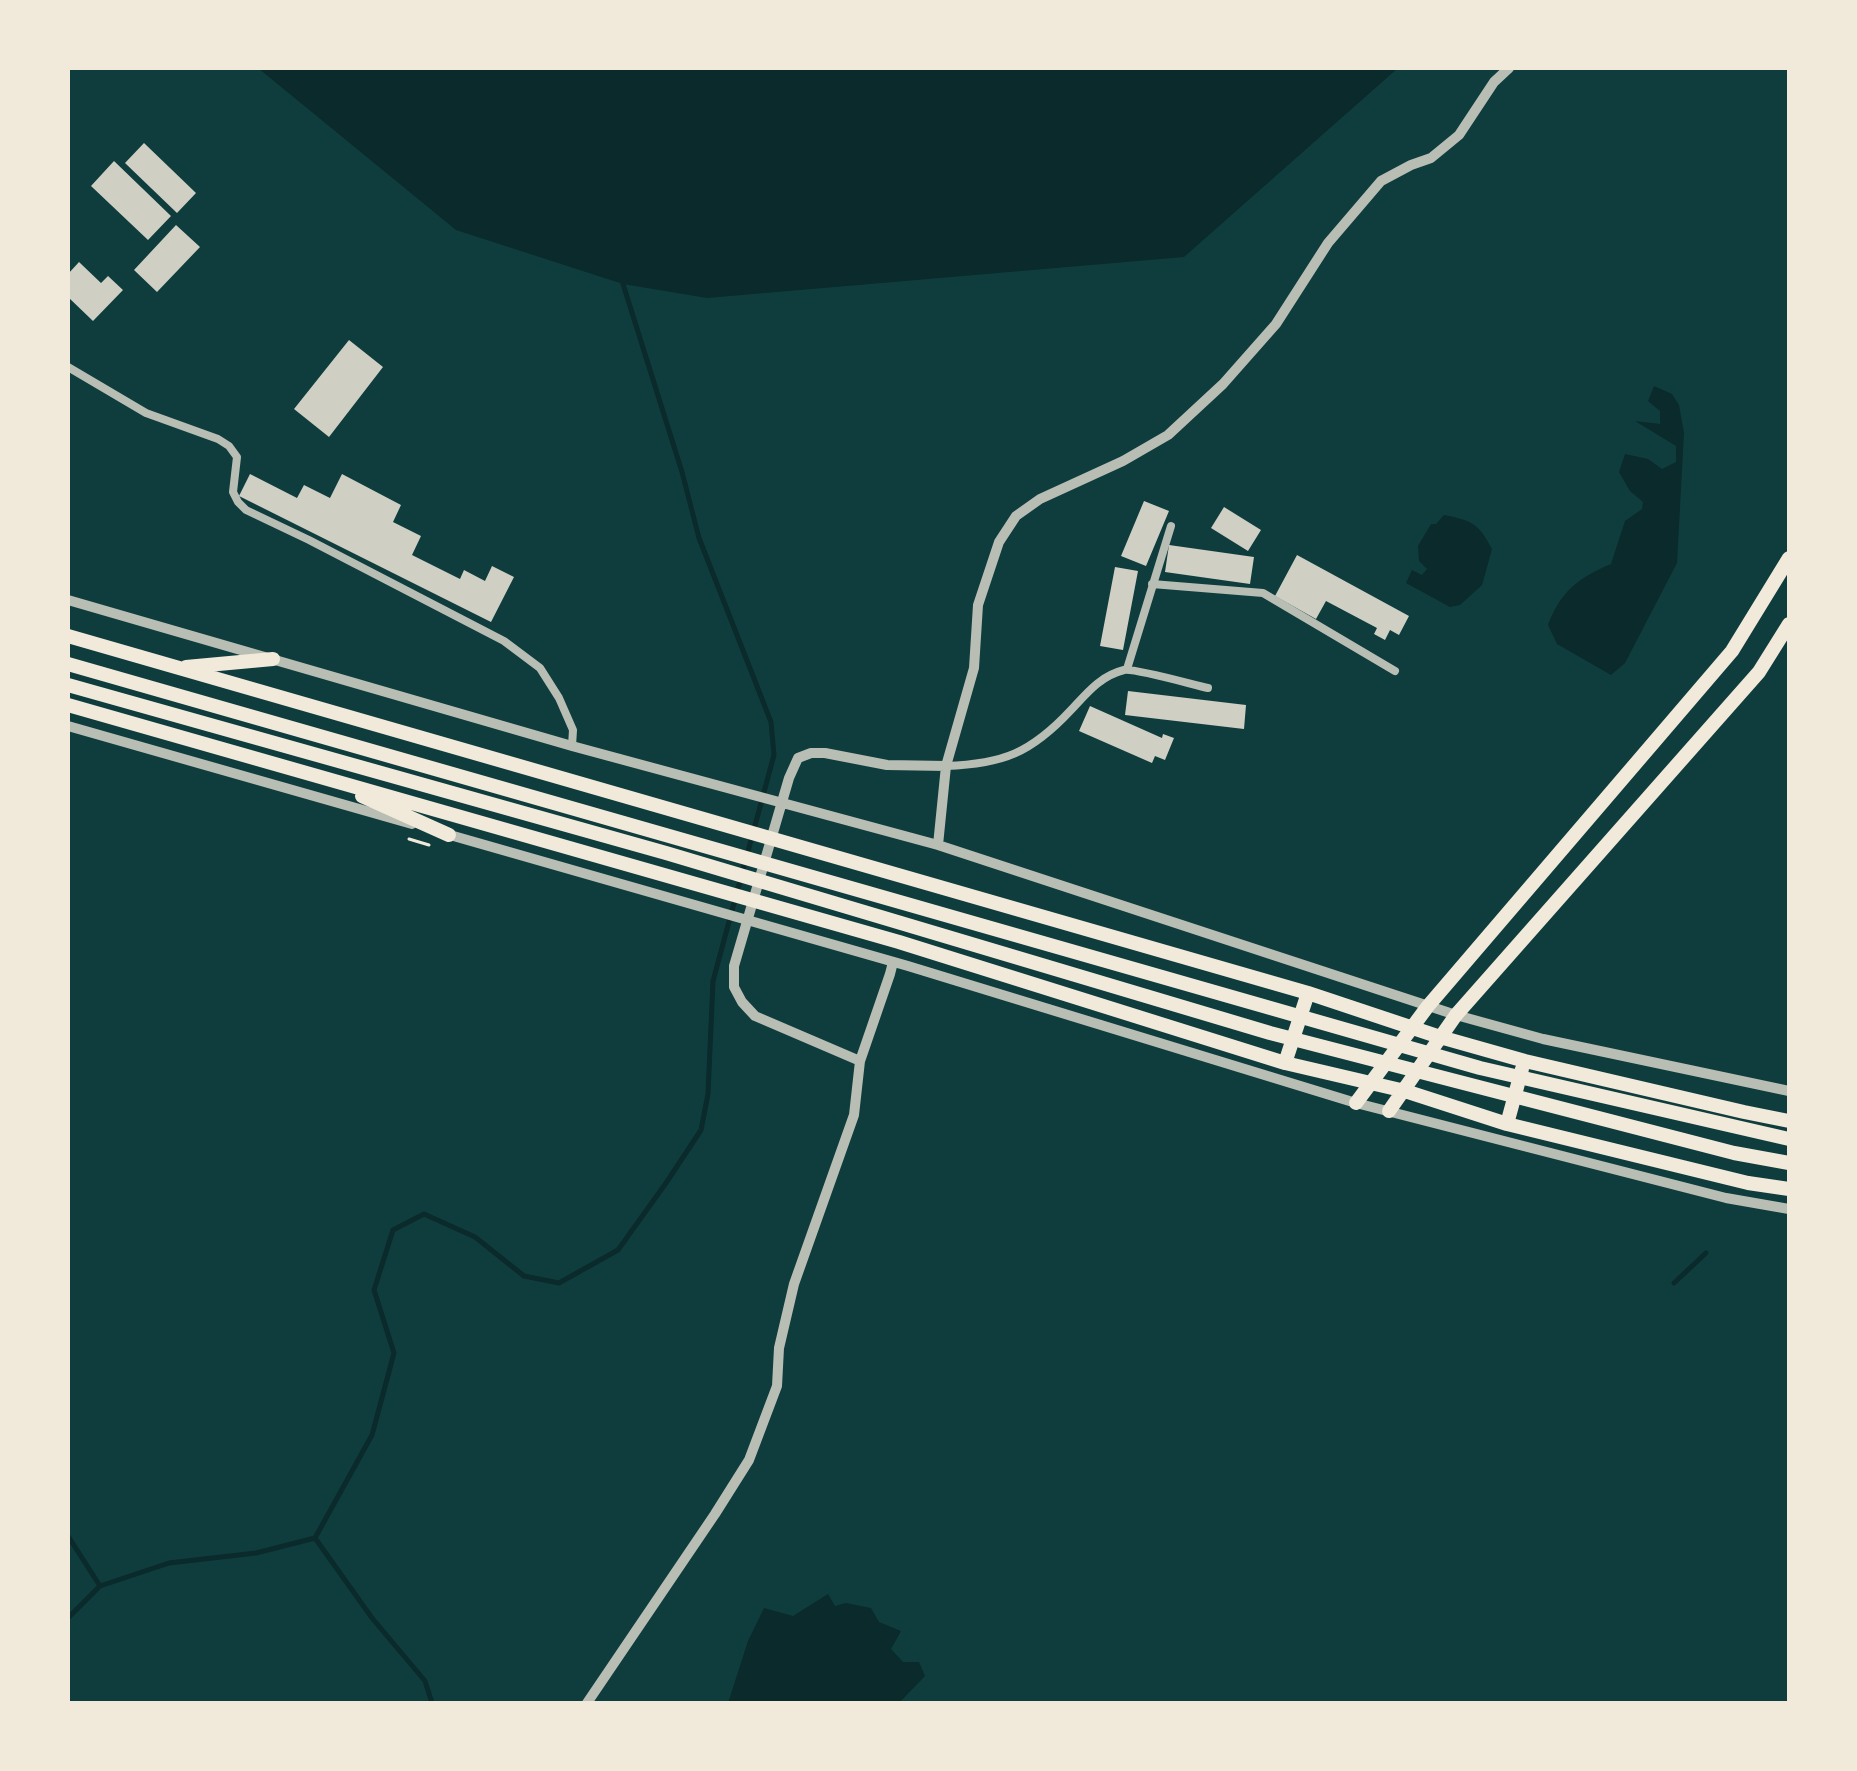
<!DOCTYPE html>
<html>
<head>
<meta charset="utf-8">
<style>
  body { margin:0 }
  #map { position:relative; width:1857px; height:1771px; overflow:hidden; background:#0f3d3e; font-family:"Source Sans 3",sans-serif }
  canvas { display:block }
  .frame { position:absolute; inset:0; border:70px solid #f1e9da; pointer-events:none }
</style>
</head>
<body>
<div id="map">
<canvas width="1857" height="1771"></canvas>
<div class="frame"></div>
</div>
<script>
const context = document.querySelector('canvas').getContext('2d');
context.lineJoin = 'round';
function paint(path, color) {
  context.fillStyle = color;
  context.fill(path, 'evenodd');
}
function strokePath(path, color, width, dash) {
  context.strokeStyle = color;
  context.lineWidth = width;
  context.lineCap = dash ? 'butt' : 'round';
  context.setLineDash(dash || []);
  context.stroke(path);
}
paint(new Path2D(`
  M 258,68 L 1398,68 L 1184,257 L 707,298 L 623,284 L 456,230 Z
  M 1654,386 L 1672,394 L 1679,405 L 1684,433 L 1677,563 L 1625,663 L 1611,675 L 1557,644 L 1548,625 C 1561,591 1578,578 1611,564 L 1625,521 L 1642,509 L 1643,502 L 1630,491 L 1619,472 L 1625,454 L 1648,459 L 1662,469 L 1676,462 L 1676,446 L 1635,421 L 1660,424 L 1660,411 L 1648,401 Z
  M 1444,515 C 1473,521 1478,523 1492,549 L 1482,585 L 1460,605 L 1450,607 L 1406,583 L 1412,570 L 1422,575 L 1427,569 L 1419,561 L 1418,546 L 1431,524 L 1436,524 Z
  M 828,1594 L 835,1606 L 846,1603 L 871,1608 L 879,1622 L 901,1631 L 891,1649 L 903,1662 L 919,1662 L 925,1676 L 899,1703 L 728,1703 L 748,1641 L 764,1608 L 793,1616 Z`), '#0a2a2b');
strokePath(new Path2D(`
  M 1674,1283 L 1706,1253
  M 68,1536 L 100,1586
  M 315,1538 L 372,1618 L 425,1681 L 432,1703
  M 68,1618 L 100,1586 L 169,1563 L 256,1553 L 315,1538 L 372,1435 L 394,1353 L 374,1290 L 393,1230 L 424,1214 L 475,1237 L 524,1276 L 559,1283 L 618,1250 L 666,1183 L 701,1130 L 708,1094 L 713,981 L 774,755 L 771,722 L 699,538 L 682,472 L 623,284 L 625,278`), '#0a2a2b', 5);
paint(new Path2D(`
  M 144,143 L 196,193 L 177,213 L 125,163 Z
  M 114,161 L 171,216 L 148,240 L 91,186 Z
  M 176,225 L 200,247 L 157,292 L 134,270 Z
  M 79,262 L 101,283 L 108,276 L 123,290 L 93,321 L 68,297 L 68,274 Z
  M 349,340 L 383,367 L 329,437 L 294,409 Z
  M 250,474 L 297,498 L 304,485 L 330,498 L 342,474 L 401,505 L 393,522 L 421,536 L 412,555 L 460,579 L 464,570 L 485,581 L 492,566 L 514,577 L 491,622 L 239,496 Z
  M 1144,501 L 1169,511 L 1146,566 L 1121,556 Z
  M 1224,507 L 1261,530 L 1248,551 L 1211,528 Z
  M 1169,545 L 1254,557 L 1250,584 L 1165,572 Z
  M 1297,555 L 1409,616 L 1399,635 L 1390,630 L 1385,640 L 1374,634 L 1377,628 L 1326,601 L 1316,619 L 1275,596 Z
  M 1115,567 L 1138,571 L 1123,650 L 1100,646 Z
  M 1128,691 L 1246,705 L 1244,729 L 1125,715 Z
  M 1090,706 L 1162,738 L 1163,734 L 1174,738 L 1165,760 L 1155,756 L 1152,763 L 1079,731 Z`), '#cfcfc3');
strokePath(new Path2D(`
  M 409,839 L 429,845`), '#f1e9da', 3);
strokePath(new Path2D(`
  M 68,367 L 146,413 L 218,439 L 229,446 L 237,457 L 233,492 L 238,502 L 246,510 L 309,540 L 504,641 L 540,668 L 559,698 L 573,730 L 572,746
  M 1152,584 L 1263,593 L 1395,671
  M 1127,669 L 1171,526
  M 946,766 C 1003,764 1031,753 1071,710 C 1087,693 1100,676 1124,670 C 1135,668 1194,685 1208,688`), '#b8beb3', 8);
strokePath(new Path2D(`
  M 68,600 L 572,746 L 938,845 L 1456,1015 L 1543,1039 L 1789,1091
  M 68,726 L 412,824
  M 443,833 L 908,966 L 1356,1103 L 1726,1198 L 1789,1209
  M 938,845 L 946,766 L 974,668 L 978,605 L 999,542 L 1016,516 L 1040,499 L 1123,461 L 1168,435 L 1223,384 L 1276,324 L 1328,243 L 1381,181 L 1411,165 L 1431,158 L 1459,135 L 1494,82 L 1509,68
  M 860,1061 L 755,1016 L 742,1002 L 734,987 L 734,966 L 789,778 L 798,758 L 811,753 L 825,753 L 887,765 L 946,766
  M 587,1703 L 715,1514 L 749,1460 L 777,1386 L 779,1348 L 794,1284 L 854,1115 L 860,1061 L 890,974 L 893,962`), '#b8beb3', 10);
strokePath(new Path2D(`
  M 68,636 L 1308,993 L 1440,1037 L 1525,1061 L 1744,1112 L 1789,1121
  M 186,667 L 273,659
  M 68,705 L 899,942 L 1285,1063 L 1405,1091 L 1507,1124 L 1748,1183 L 1789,1189
  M 362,796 L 449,835
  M 1285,1063 L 1308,993
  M 1356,1103 L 1428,1006 L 1732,651 L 1789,558
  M 1389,1111 L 1456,1015 L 1759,672 L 1789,624
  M 1507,1124 L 1522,1069`), '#f1e9da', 14);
strokePath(new Path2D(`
  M 68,664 L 1480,1068 L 1789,1139
  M 68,685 L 666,853 L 1270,1033 L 1734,1153 L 1789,1163`), '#f1e9da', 14);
</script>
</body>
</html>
